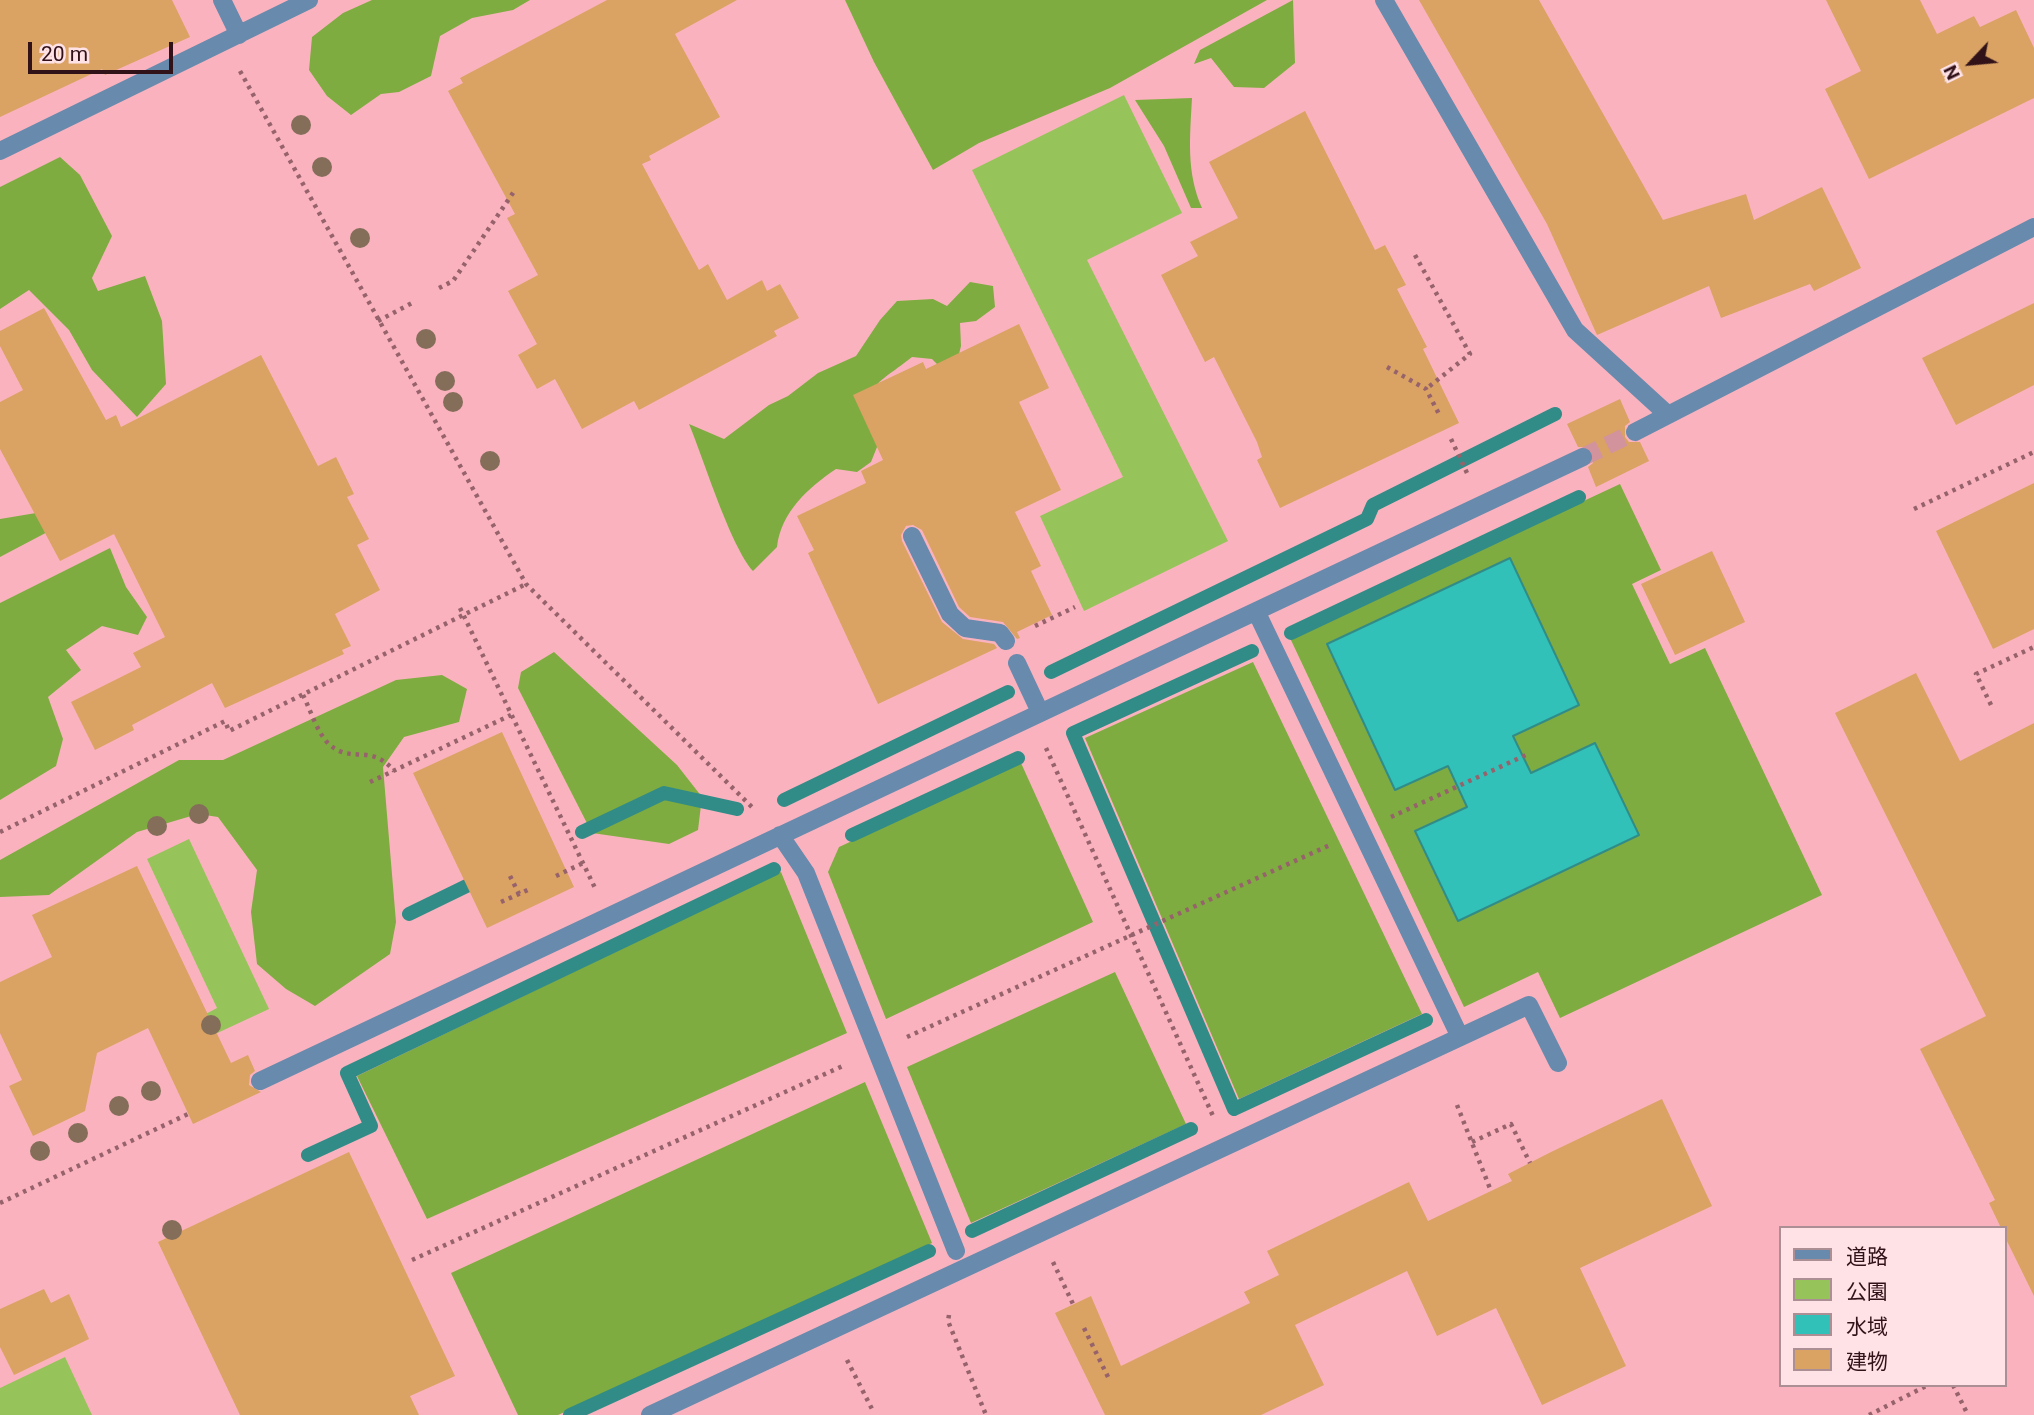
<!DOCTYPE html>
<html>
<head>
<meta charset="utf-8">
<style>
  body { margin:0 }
  #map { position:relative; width:2034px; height:1415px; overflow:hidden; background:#fab3be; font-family:Roboto,"Noto Sans JP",sans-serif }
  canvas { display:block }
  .legend { position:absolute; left:1779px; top:1226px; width:228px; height:161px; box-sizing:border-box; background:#fee2e6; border:2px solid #ac8f94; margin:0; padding:9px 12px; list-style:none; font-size:21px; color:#321219 }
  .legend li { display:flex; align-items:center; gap:14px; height:35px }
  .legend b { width:35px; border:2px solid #ac8f94 }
  .north { position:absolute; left:1936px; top:28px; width:70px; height:70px; -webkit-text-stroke:5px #fee2e6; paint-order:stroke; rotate:244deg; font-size:19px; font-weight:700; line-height:28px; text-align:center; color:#321219 }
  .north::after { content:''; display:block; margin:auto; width:24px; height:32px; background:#321219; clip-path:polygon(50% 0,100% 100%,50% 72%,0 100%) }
  .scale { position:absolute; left:28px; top:42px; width:145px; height:32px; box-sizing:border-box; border:4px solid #321219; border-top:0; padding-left:9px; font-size:21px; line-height:24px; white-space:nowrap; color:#321219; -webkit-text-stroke:5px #fee2e6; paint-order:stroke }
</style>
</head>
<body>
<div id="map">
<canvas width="2034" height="1415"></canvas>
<ul class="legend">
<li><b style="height:9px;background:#678aad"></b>道路</li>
<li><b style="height:19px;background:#96c45a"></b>公園</li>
<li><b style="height:19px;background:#31c1b8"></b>水域</li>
<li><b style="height:19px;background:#daa263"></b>建物</li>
</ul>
<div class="north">N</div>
<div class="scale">20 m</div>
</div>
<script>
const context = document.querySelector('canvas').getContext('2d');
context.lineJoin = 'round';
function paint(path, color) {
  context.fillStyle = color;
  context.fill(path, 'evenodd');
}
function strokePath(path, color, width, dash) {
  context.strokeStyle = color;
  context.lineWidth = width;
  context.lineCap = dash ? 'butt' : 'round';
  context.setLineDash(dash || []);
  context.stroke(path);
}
paint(new Path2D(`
  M 1124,95 L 1182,213 L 1087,260 L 1228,541 L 1084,611 L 1040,516 L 1123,477 L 972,170 Z
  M 189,839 L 269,1009 L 198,1042 L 189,1023 L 217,1008 L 147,859 Z
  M 65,1357 L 92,1415 L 0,1415 L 0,1388 Z`), '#96c45a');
paint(new Path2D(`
  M 372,0 L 530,0 L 513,10 L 472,18 L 440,36 L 431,76 L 399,92 L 381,94 L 351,115 L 327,96 L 309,70 L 312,37 L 343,13 Z
  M 845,0 L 1267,0 L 1110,88 L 979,143 L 933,170 L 874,62 Z
  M 1293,0 L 1295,63 L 1264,88 L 1234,87 L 1211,58 L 1194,64 L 1200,50 Z
  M 1192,98 C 1190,137 1186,172 1202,208 L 1191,208 L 1164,146 L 1135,100 Z
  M 60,157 L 80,175 L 112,236 L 92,278 L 98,291 L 145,276 L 162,321 L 166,384 L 137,417 L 92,370 L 69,330 L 29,290 L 0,309 L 0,187 Z
  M 970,282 L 993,286 L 995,307 L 976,321 L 960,323 L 961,346 L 956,366 L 946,373 L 932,359 L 912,357 C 870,390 859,386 879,442 L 871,462 L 857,472 L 836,469 C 808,488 781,512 777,547 L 753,571 C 730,545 704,460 689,424 L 724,439 L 769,405 L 788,396 L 818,373 L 856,356 L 880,320 L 897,301 L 933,299 L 947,306 Z
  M 1620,484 L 1661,570 L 1632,584 L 1670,664 L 1705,648 L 1822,895 L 1560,1018 L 1538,972 L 1464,1007 L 1290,638 Z
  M 48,511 L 55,528 L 0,557 L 0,519 Z
  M 110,548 L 126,587 L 147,617 L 138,635 L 102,626 L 66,650 L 81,670 L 48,697 L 63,739 L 56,766 L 0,800 L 0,603 Z
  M 554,652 L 677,765 L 702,797 L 698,830 L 669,844 L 592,833 L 518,688 L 521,672 Z
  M 1253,662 L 1422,1014 L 1239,1099 L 1085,738 Z
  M 442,675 L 467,689 L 459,722 L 404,737 L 383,767 L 396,922 L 390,954 L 315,1006 L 286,989 L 257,964 L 251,912 L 257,870 L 218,817 L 198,814 L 137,832 L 49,895 L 0,897 L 0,860 L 179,760 L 223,760 L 396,680 Z
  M 1021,763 L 1093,922 L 886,1019 L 828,872 L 839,847 Z
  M 781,872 L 847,1033 L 427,1219 L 357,1076 Z
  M 1115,972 L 1186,1124 L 971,1223 L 907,1067 Z
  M 865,1082 L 932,1243 L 558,1415 L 518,1415 L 451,1273 Z`), '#7fac40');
const water = new Path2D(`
  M 1510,558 L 1579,705 L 1513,736 L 1531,773 L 1595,743 L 1639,835 L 1458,921 L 1415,831 L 1467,807 L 1448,766 L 1395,790 L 1327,644 Z`);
paint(water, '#31c1b8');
strokePath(water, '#318c88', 2);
strokePath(new Path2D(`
  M 1291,633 L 1579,497
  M 1252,651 L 1073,733 L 1234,1109 L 1426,1020
  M 1051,672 L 1367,519 L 1373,505 L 1555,414
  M 784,800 L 1008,692
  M 582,832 L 664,793 L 737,809
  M 852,835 L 1018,758
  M 409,914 L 483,878
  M 308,1155 L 371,1126 L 347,1073 L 774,869
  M 972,1231 L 1191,1129
  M 570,1415 L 929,1251`), '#318c88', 14);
paint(new Path2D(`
  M 0,0 L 172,0 L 190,37 L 105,75 L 102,69 L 0,117 Z
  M 607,0 L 737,0 L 675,34 L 720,117 L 649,156 L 651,160 L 642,164 L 699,270 L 708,264 L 727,300 L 762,280 L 767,291 L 780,284 L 799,318 L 774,331 L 777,336 L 639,410 L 634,401 L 582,429 L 555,379 L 537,389 L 518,355 L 537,344 L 508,291 L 538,275 L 507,218 L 515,214 L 448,91 L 463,83 L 460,78 Z
  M 1419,0 L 1539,0 L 1663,220 L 1746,194 L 1754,220 L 1822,187 L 1861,268 L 1814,291 L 1810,284 L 1721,318 L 1709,286 L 1597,335 L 1547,224 Z
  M 1826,0 L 1920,0 L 1937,34 L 1974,16 L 1980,27 L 2016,10 L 2034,48 L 2034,98 L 1869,179 L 1825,89 L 1861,71 Z
  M 1305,111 L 1375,250 L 1385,245 L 1406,285 L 1397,289 L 1427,347 L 1423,349 L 1459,423 L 1280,508 L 1257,460 L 1262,457 L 1257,442 L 1214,357 L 1205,362 L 1161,275 L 1198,256 L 1190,242 L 1238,218 L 1209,162 Z
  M 2034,303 L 2034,385 L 1956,425 L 1922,358 Z
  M 44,308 L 106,420 L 116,415 L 121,427 L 261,355 L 318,466 L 336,457 L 354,494 L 347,497 L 369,539 L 357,545 L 380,590 L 335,614 L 351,646 L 342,650 L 344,654 L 225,708 L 212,683 L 132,725 L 134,730 L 95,750 L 71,702 L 141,667 L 133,653 L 165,637 L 114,534 L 60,561 L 0,449 L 0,402 L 23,390 L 0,346 L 0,331 Z
  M 1019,324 L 1049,388 L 1019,402 L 1061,490 L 1015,512 L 1041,566 L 1031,571 L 1052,615 L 1017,632 L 1020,638 L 1017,639 L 1003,622 L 970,617 L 959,607 L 922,530 L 913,525 L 906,526 L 901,535 L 902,541 L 942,622 L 963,639 L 994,644 L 997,648 L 878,704 L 808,553 L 814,550 L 797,516 L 866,483 L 861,471 L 883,460 L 853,395 L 923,362 L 926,369 Z
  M 1620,399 L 1630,422 L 1625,426 L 1625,437 L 1629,442 L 1640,442 L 1649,461 L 1596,487 L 1588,467 L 1593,463 L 1593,453 L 1589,447 L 1578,447 L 1567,424 Z
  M 2034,483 L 2034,629 L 1993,649 L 1936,531 Z
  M 1712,551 L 1745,622 L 1675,655 L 1641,584 Z
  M 1916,673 L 1960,761 L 2034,723 L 2034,1296 L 2004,1235 L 2004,1228 L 2001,1228 L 1989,1203 L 1995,1200 L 1920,1049 L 1986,1016 L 1835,713 Z
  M 502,732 L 574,887 L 487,928 L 413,773 Z
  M 137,866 L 231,1063 L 248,1055 L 255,1071 L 250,1075 L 249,1085 L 261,1092 L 193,1124 L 148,1028 L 97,1053 L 85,1111 L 33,1136 L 9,1086 L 22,1080 L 0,1033 L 0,982 L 52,957 L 32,915 Z
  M 1662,1099 L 1712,1206 L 1580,1268 L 1626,1366 L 1542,1405 L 1496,1308 L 1437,1336 L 1407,1271 L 1295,1325 L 1324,1385 L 1261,1415 L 1105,1415 L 1055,1313 L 1091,1296 L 1121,1366 L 1250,1303 L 1244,1292 L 1279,1275 L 1267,1251 L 1409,1182 L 1428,1221 L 1512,1181 L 1508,1174 L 1551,1152 Z
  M 349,1152 L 455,1376 L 410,1396 L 419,1415 L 240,1415 L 158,1242 Z
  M 44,1289 L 51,1303 L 69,1294 L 89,1339 L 14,1375 L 0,1347 L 0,1309 Z`), '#daa263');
strokePath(new Path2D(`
  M 1583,457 L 1635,432`), '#d2939d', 18, [18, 9]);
strokePath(new Path2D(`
  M 240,71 L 526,584 L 755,810
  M 1415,255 L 1470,354 L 1426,389
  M 439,288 L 453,281 L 515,190
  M 378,321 L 412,303
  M 1387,367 L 1426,389 L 1440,416
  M 1451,439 L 1467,473
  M 1914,509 L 2034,452
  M 460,608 L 595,888
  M 1035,626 L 1075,607
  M 303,695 C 310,709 318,735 330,745 C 352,764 371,743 394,771
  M 1991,705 L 1976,674 L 2034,647
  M 1046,748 L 1213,1116
  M 370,782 L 511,715
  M 1391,817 L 1526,755
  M 0,832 L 225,721 L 229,731 L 526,584
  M 510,876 L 519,894
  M 556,876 L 583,863
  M 501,902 L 530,889
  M 907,1037 L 1330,845
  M 1457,1105 L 1491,1191
  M 1472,1142 L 1511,1124 L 1530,1163
  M 0,1203 L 188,1114
  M 412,1260 L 845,1065
  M 1053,1262 L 1073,1304
  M 949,1315 L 948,1321 L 986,1415
  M 1084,1328 L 1110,1381
  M 847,1360 L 872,1409
  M 1953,1385 L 1968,1415
  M 1869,1415 L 1928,1385`), '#96626b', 4.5, [3.5, 5]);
strokePath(new Path2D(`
  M 222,0 L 239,35
  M 1384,0 L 1575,330 L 1667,414
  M 0,151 L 309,0
  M 1635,432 L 2034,227
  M 912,536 L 950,614 L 965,628 L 1000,633 L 1006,641
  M 1256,611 L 1460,1037
  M 1017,663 L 1040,712
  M 780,835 L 806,873 L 956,1251
  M 260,1081 L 1583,457
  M 650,1415 L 1529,1005 L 1558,1063`), '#678aad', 18);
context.fillStyle = '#846e5a';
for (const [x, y] of [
  [301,125],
  [322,167],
  [360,238],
  [426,339],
  [445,381],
  [453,402],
  [490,461],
  [199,814],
  [157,826],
  [211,1025],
  [151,1091],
  [119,1106],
  [78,1133],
  [40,1151],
  [172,1230]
]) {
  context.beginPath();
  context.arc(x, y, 10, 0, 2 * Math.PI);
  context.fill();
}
</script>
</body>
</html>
